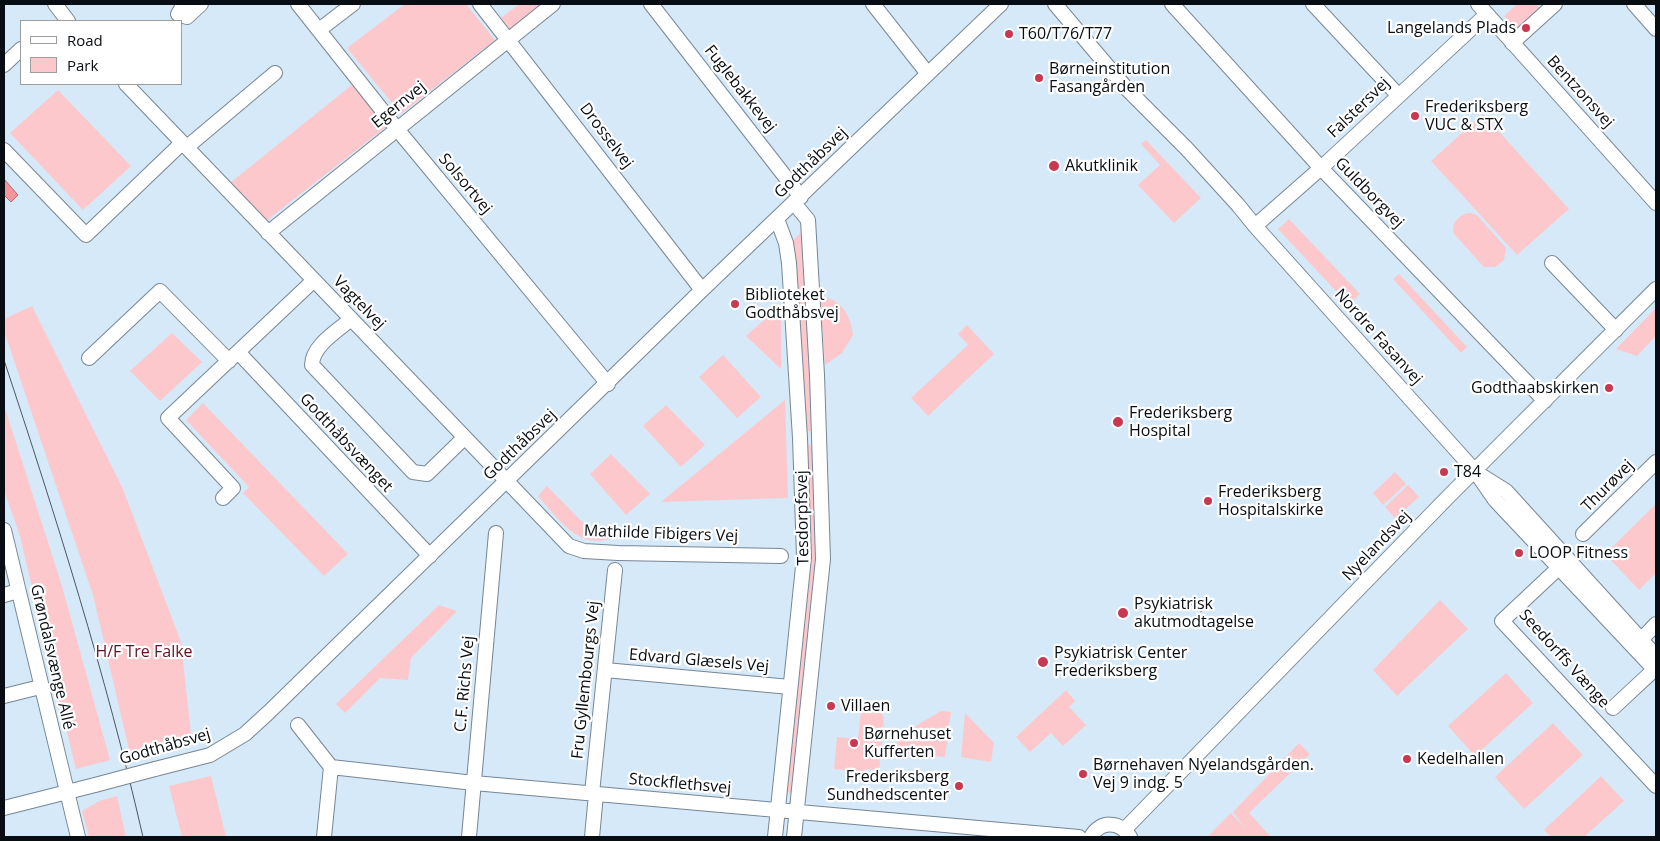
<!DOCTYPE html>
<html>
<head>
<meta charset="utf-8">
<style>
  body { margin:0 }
  #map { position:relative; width:1660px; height:841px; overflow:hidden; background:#d6e9f8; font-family:"Open Sans",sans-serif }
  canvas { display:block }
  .frame { position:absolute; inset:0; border:5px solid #070d12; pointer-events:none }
  .legend { position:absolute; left:20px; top:20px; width:162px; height:65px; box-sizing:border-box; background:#fff; border:1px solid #9c9ea0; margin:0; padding:6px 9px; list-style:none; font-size:15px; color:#070d12 }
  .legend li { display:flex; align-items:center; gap:10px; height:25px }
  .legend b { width:25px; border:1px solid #9c9ea0 }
</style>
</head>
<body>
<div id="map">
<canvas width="1660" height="841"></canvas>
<div class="frame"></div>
<ul class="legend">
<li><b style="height:6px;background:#fff"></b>Road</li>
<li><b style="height:14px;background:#fcc8cb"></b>Park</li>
</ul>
</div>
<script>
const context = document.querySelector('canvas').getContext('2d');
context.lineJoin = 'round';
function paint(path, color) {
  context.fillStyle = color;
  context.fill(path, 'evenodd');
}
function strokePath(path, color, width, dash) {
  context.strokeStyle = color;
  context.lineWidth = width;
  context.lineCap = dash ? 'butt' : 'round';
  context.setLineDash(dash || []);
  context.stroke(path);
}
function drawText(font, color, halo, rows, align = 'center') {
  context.font = font + ' "Open Sans",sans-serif';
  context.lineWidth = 4.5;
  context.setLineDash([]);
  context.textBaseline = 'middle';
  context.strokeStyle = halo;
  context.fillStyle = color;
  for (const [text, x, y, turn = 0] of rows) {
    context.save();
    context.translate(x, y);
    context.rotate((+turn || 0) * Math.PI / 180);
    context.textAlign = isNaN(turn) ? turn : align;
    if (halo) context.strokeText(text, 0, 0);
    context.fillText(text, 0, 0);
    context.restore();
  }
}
paint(new Path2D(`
  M 405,4 L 466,4 L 495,40 L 401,114 L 347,48 Z
  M 519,4 L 542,4 L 510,29 L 501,18 Z
  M 1517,4 L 1536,4 L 1540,8 L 1516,29 L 1504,16 Z
  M 353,84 L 387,126 L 266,221 L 230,183 Z
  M 58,90 L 131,166 L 83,210 L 10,133 Z
  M 1483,114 L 1569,209 L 1517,255 L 1431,161 Z
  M 1146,140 L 1201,198 L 1174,223 L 1138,185 L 1160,165 L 1141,144 Z
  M 1470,213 L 1477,215 L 1506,248 L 1504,260 L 1495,267 L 1484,267 L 1454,234 C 1451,223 1459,214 1470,213 Z
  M 1289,219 L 1360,294 L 1348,304 L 1278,229 Z
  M 804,230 L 813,431 L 803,431 L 794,239 Z
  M 1399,274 L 1467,347 L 1461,353 L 1393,279 Z
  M 820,297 C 842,298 851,317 853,335 L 842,353 L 825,365 Z
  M 781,305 L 781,369 L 746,336 Z
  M 32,306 L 123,489 L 181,642 L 191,734 L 130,754 L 93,595 L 4,331 L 4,319 Z
  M 1656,308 L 1656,336 L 1637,356 L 1616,349 Z
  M 967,325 L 994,354 L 928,416 L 911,398 L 968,345 L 958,334 Z
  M 172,333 L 202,362 L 160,401 L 130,371 Z
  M 723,355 L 761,397 L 737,418 L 699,377 Z
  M 785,400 L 788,498 L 661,502 Z
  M 203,403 L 348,554 L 324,576 L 243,493 L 249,487 L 186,420 Z
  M 4,405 L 62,586 L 110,760 L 76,769 L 19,533 L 4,490 Z
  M 666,405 L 705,445 L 681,467 L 643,426 Z
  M 814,445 L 818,552 L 794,793 L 784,792 L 807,560 L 803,446 Z
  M 611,454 L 650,494 L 626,515 L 590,474 Z
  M 1395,472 L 1406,484 L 1383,505 L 1373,493 Z
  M 1408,485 L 1419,497 L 1395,518 L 1385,507 Z
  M 547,486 L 595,535 L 611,523 L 612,533 L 609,539 C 577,549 556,516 538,496 Z
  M 1656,504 L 1656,573 L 1639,590 L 1605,554 Z
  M 1440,600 L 1468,629 L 1397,696 L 1373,670 Z
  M 439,605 L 457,611 L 411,658 L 408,680 L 380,678 L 345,713 L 336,704 Z
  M 1506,673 L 1533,703 L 1475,756 L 1448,726 Z
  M 1066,690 L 1075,701 L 1069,707 L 1086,725 L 1063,746 L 1051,733 L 1030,752 L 1016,737 Z
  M 862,702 L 872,703 L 884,717 L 879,770 L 865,769 L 865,772 L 834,769 L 837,737 L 858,739 Z
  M 941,711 L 951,712 L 945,757 L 896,753 L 897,741 L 919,724 Z
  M 965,713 L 994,743 L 991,762 L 961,757 Z
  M 1553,723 L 1583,755 L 1524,809 L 1495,777 Z
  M 1299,743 L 1310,754 L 1249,813 L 1271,837 L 1212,837 L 1209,835 L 1231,813 L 1246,829 L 1233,812 Z
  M 211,776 L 226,837 L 182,837 L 169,786 Z
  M 1601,776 L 1624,801 L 1584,837 L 1551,837 L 1544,830 Z
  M 117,796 L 126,837 L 89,837 L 82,811 L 99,801 Z`), '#fcc8cb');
const water = new Path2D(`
  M 4,179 L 18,195 L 11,202 L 4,195 Z
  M 1195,598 L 1205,607 L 1201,612 L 1190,603 Z`);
paint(water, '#f6959c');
strokePath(water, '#ae6c73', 1);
const minor = new Path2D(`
  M 55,4 L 68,21
  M 184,4 L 178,14 L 187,17 L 201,4
  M 298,4 L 397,129 L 608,384
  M 480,4 L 702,290
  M 651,4 L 801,197
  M 873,4 L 928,74
  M 1055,4 L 1127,89 L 1187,149 L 1238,205 L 1255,226 L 1475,471 L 1495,500 L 1656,671
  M 1172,4 L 1321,168 L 1545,401
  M 1313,4 L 1398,95
  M 1478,4 L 1656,203
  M 1634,4 L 1656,29
  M 319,30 L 353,4
  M 1512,43 L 1555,4
  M 4,65 L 21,49
  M 126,84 L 569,546 L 584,551 L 618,553 L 781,556
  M 187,147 L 275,73
  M 4,150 L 86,235 L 182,143
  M 1255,226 L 1321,168 L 1487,14
  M 268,233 L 553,4
  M 1552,263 L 1616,330
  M 350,320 C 337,331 312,346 312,365 L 413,472 L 427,474 L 464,438
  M 238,352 L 430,556
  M 89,358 L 160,291 L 229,361
  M 1482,476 L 1506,491 L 1656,656
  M 223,498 L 233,488 L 168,418 L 313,281
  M 4,530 L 78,837
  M 1583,534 L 1656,462
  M 1568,559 L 1502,621 L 1656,786
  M 4,595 L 18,591
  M 1636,645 L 1656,624
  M 605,670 L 790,687
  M 4,696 L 40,687
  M 1613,708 L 1656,668
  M 298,725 L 331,767 L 474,783 L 1079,837
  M 155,769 L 210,755 L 245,734 L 269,712 L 702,290 L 1001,4
  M 592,793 L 615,570
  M 4,808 L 95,785
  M 1125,829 L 1447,498 L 1656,289
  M 324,837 L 331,767
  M 469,837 L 496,533
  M 592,837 L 596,794
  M 775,837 L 804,557 L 800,438 L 789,263 L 786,243 L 777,219
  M 794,837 L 823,559 L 817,375 L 808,220 L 794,203
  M 1091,837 C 1100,820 1120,821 1130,837`);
strokePath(minor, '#768695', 16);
strokePath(minor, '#fff', 14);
strokePath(new Path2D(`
  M 4,360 C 56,517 106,675 143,837`), '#4c565e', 1);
const minorBridge = new Path2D(`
  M 95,785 L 155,769`);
strokePath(minorBridge, '#768695', 16, []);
strokePath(minorBridge, '#fff', 14);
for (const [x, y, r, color] of [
  [1526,28,5,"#c83852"],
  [1009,34,5,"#c83852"],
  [1039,78,5,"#c83852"],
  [1415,116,5,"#c83852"],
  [1054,166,6,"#c83852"],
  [735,304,5,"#c83852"],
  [1609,388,5,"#c83852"],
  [1118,422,6,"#c83852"],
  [1444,472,5,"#c83852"],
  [1208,501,5,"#c83852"],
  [1519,553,5,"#c83852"],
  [1123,613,6,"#c83852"],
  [1043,662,6,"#c83852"],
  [831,706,5,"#c83852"],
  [854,743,5,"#c83852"],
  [1407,759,5,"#c83852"],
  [1083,774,5,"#c83852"],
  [959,786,5,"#c83852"]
]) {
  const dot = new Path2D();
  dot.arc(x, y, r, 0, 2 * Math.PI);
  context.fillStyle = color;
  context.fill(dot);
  strokePath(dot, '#fff', 2);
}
drawText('16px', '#070d12', '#fff', [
  ["Langelands Plads",1516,28,"right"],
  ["T60/T76/T77",1019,34],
  ["Børneinstitution",1049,69],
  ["Fasangården",1049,87],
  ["Frederiksberg",1425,107],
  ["VUC & STX",1425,125],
  ["Akutklinik",1065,166],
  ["Biblioteket",745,295],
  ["Godthåbsvej",745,313],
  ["Godthaabskirken",1599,388,"right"],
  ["Frederiksberg",1129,413],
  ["Hospital",1129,431],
  ["T84",1454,472],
  ["Frederiksberg",1218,492],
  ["Hospitalskirke",1218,510],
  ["LOOP Fitness",1529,553],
  ["Psykiatrisk",1134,604],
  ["akutmodtagelse",1134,622],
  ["Psykiatrisk Center",1054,653],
  ["Frederiksberg",1054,671],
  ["Villaen",841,706],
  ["Børnehuset",864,734],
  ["Kufferten",864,752],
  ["Kedelhallen",1417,759],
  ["Børnehaven Nyelandsgården.",1093,765],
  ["Vej 9 indg. 5",1093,783],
  ["Frederiksberg",949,777,"right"],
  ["Sundhedscenter",949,795,"right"]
], 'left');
drawText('16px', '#070d12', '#fff', [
  ["Fuglebakkevej",740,89,52],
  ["Bentzonsvej",1580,92,48],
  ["Egernvej",399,105,-39],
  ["Falstersvej",1359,108,-44],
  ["Drosselvej",606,136,53],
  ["Godthåbsvej",811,163,-44],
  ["Solsortvej",465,184,50],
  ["Guldborgvej",1369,193,46],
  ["Vagtelvej",359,303,46],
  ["Nordre Fasanvej",1378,337,48],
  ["Godthåbsvænget",346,443,47],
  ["Godthåbsvej",520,445,-44],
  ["Thurøvej",1608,486,-45],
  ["Tesdorpfsvej",803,518,-91],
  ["Mathilde Fibigers Vej",661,534,2],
  ["Nyelandsvej",1377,546,-46],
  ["Grøndalsvænge Allé",52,657,77],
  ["Seedorffs Vænge",1564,659,48],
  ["Edvard Glæsels Vej",699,661,5],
  ["Fru Gyllembourgs Vej",586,680,-84],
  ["C.F. Richs Vej",465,684,-85],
  ["Godthåbsvej",165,747,-16],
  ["Stockflethsvej",680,784,5]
]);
drawText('16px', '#650f22', '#fff', [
  ["H/F Tre Falke",144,652]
]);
</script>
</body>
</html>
